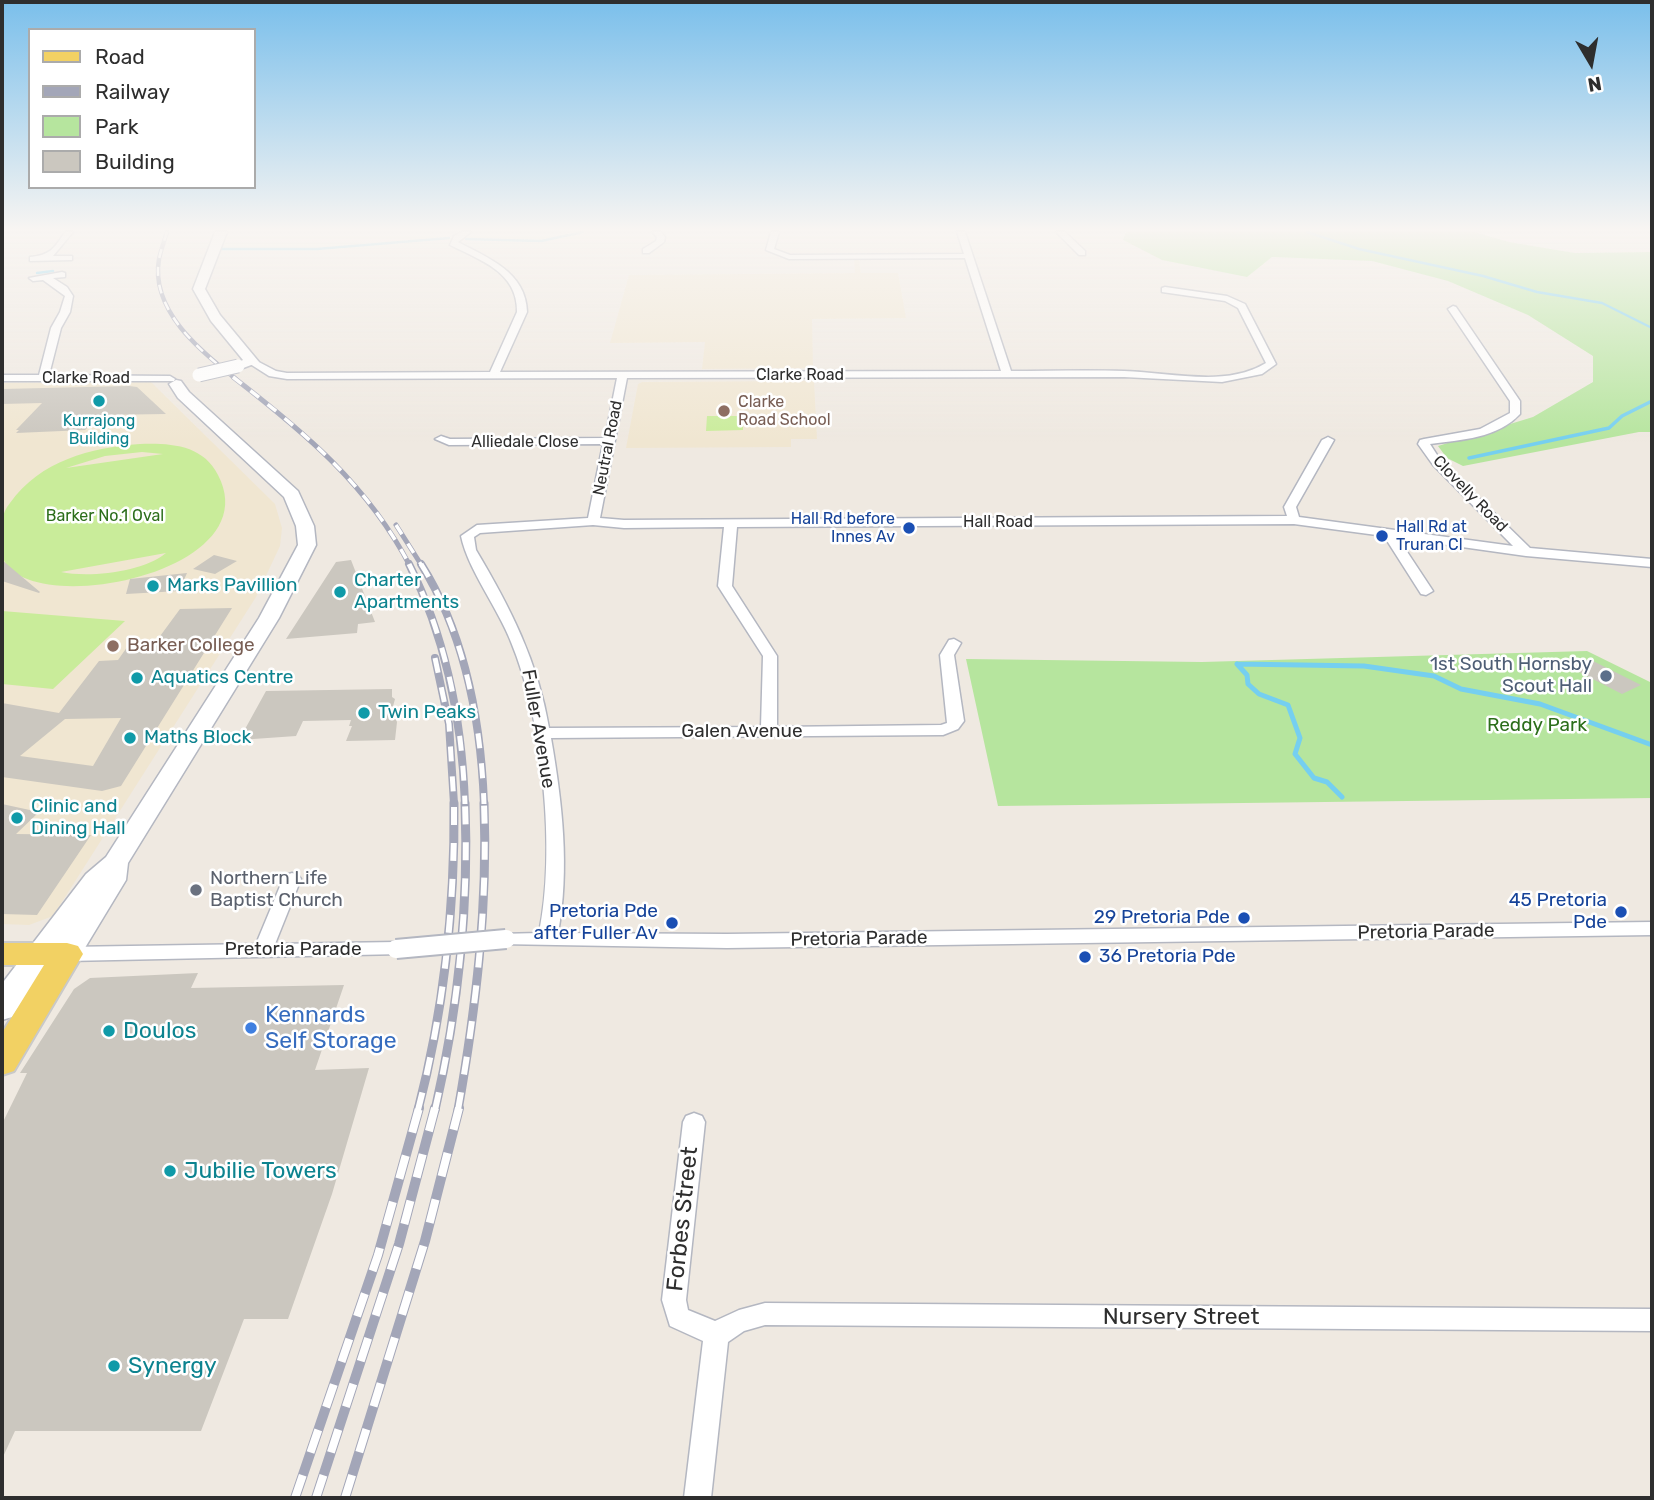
<!DOCTYPE html>
<html>
<head>
<meta charset="utf-8">
<style>
  body { margin:0 }
  #map { position:relative; width:1654px; height:1500px; overflow:hidden; background:#efe9e1; font-family:Rubik,sans-serif }
  canvas { display:block }
  .frame { position:absolute; inset:0; border:4px solid #2e2e2e; pointer-events:none }
  .legend { position:absolute; left:28px; top:28px; width:228px; height:161px; box-sizing:border-box; background:#fff; border:2px solid #ababab; margin:0; padding:9px 12px; list-style:none; font-size:21px; color:#2e2e2e }
  .legend li { display:flex; align-items:center; gap:14px; height:35px }
  .legend b { width:35px; border:2px solid #ababab }
  .north { position:absolute; left:1556px; top:28px; width:70px; height:70px; -webkit-text-stroke:5px #fff; paint-order:stroke; rotate:170deg; font-size:19px; font-weight:700; line-height:28px; text-align:center; color:#2e2e2e }
  .north::after { content:''; display:block; margin:auto; width:24px; height:32px; background:#2e2e2e; clip-path:polygon(50% 0,100% 100%,50% 72%,0 100%) }
</style>
</head>
<body>
<div id="map">
<canvas width="1654" height="1500"></canvas>
<div class="frame"></div>
<ul class="legend">
<li><b style="height:9px;background:#f2d163"></b>Road</li>
<li><b style="height:9px;background:#a3a6b8"></b>Railway</li>
<li><b style="height:19px;background:#b6e59e"></b>Park</li>
<li><b style="height:19px;background:#cbc7bf"></b>Building</li>
</ul>
<div class="north">N</div>
</div>
<script>
const context = document.querySelector('canvas').getContext('2d');
context.lineJoin = 'round';
function paint(path, color) {
  context.fillStyle = color;
  context.fill(path, 'evenodd');
}
function strokePath(path, color, width, dash) {
  context.strokeStyle = color;
  context.lineWidth = width;
  context.lineCap = dash ? 'butt' : 'round';
  context.setLineDash(dash || []);
  context.stroke(path);
}
function drawText(font, color, halo, rows, align = 'center') {
  context.font = font + ' Rubik,sans-serif';
  context.lineWidth = 5;
  context.setLineDash([]);
  context.textBaseline = 'middle';
  context.strokeStyle = halo;
  context.fillStyle = color;
  for (const [text, x, y, turn = 0] of rows) {
    context.save();
    context.translate(x, y);
    context.rotate((+turn || 0) * Math.PI / 180);
    context.textAlign = isNaN(turn) ? turn : align;
    if (halo) context.strokeText(text, 0, 0);
    context.fillText(text, 0, 0);
    context.restore();
  }
}
paint(new Path2D(`
  M 854,260 L 859,260 L 861,273 L 898,273 L 906,318 L 812,319 L 813,368 L 702,369 L 705,342 L 610,343 L 629,275 L 855,273 Z
  M 814,381 L 817,439 L 791,439 L 791,447 L 626,448 L 638,384 L 642,382 Z
  M 151,382 L 275,504 L 282,528 L 280,546 L 256,597 L 53,916 L 29,925 L 2,924 L 2,383 Z`), '#f0e6d1');
paint(new Path2D(`
  M 1126,232 L 1474,232 L 1509,242 L 1575,253 L 1652,252 L 1652,432 L 1639,432 L 1463,466 L 1447,458 L 1438,446 L 1533,417 L 1593,382 L 1593,356 L 1528,315 L 1448,281 L 1372,261 L 1272,257 L 1247,277 L 1162,260 L 1123,240 Z
  M 1587,651 L 1652,683 L 1652,798 L 998,806 L 966,659 L 1202,662 Z`), '#b6e59e');
paint(new Path2D(`
  M 707,416 L 743,416 L 743,430 L 706,431 Z
  M 140,444 C 171,443 203,445 218,475 C 270,574 26,620 3,558 C 0,553 2,544 2,537 C 2,523 1,514 10,503 C 41,460 90,448 140,444 ZM 142,452 L 163,454 L 66,468 L 105,456 ZM 166,553 C 144,572 89,578 61,572 Z
  M 2,611 L 125,621 L 53,689 L 2,684 Z`), '#c9ec9a');
strokePath(new Path2D(`
  M 1307,232 L 1359,249 L 1483,276 L 1537,292 L 1602,303 L 1652,328
  M 466,239 L 541,241 L 583,232
  M 222,249 L 317,249 L 449,238
  M 37,273 L 53,271`), '#75cff0', 2.5);
strokePath(new Path2D(`
  M 1469,458 L 1609,428 L 1622,416 L 1652,401`), '#75cff0', 3.5);
strokePath(new Path2D(`
  M 1237,664 L 1364,666 L 1434,676 L 1461,689 L 1540,704 L 1652,745
  M 1237,664 L 1247,675 L 1248,684 L 1259,694 L 1288,705 L 1300,738 L 1295,754 L 1314,778 L 1327,782 L 1342,797`), '#75cff0', 5);
paint(new Path2D(`
  M 129,386 L 137,387 L 166,414 L 100,415 L 85,430 L 16,433 L 19,430 L 16,430 L 42,403 L 2,404 L 2,389 Z
  M 214,555 L 237,561 L 215,574 L 193,569 Z
  M 2,560 L 40,592 L 39,593 L 2,581 Z
  M 351,560 L 375,622 L 358,624 L 357,633 L 286,639 L 336,562 Z
  M 187,573 L 179,591 L 126,594 L 130,579 Z
  M 232,608 L 121,786 L 102,791 L 2,777 L 2,703 L 59,713 L 99,661 L 118,660 L 130,643 L 155,643 L 180,609 ZM 121,718 L 93,766 L 20,756 L 65,719 Z
  M 1589,659 L 1641,685 L 1622,694 L 1571,668 Z
  M 392,689 L 392,697 L 395,699 L 392,710 L 397,722 L 395,740 L 346,741 L 352,726 L 349,726 L 351,720 L 303,721 L 296,736 L 239,740 L 266,691 Z
  M 2,804 L 39,812 L 16,834 L 91,835 L 37,915 L 2,914 Z
  M 198,973 L 191,988 L 344,985 L 315,1070 L 369,1068 L 332,1194 L 288,1319 L 244,1319 L 201,1431 L 15,1431 L 2,1459 L 2,1124 L 27,1073 L 20,1073 L 74,989 L 90,978 Z`), '#cbc7bf');
const street = new Path2D(`
  M 65,232 L 73,232 L 53,256 L 72,256 L 72,260 L 30,261 L 30,257 C 50,255 54,249 65,232 Z
  M 461,232 L 471,232 L 458,242 C 488,258 526,272 527,312 L 500,372 L 1001,371 L 965,258 L 789,259 L 766,250 L 771,232 L 779,232 L 774,249 L 790,255 L 964,254 L 957,232 L 965,232 L 1011,371 C 1049,371 1086,370 1124,371 C 1169,372 1225,388 1266,363 L 1238,308 L 1225,301 L 1162,292 L 1162,288 L 1165,287 L 1227,296 L 1245,304 L 1276,364 L 1262,374 L 1222,382 L 1124,377 L 627,378 L 600,518 L 624,520 L 1287,516 L 1284,507 L 1322,440 L 1328,437 L 1334,440 L 1296,507 L 1299,517 L 1513,546 L 1433,465 L 1418,444 L 1420,440 L 1424,439 L 1480,429 L 1510,413 L 1510,401 L 1448,309 L 1453,306 L 1456,307 L 1520,401 L 1520,414 C 1498,438 1461,440 1430,444 L 1441,461 L 1530,548 L 1652,559 L 1652,567 L 1526,556 L 1398,538 L 1433,591 L 1426,595 L 1421,594 L 1384,536 L 1294,524 L 737,527 L 732,586 L 777,656 L 777,727 L 941,725 L 947,723 L 940,655 L 949,640 L 954,639 L 961,643 L 954,655 L 964,721 L 958,729 L 943,735 L 551,738 C 562,801 570,869 558,933 L 727,934 L 1652,922 L 1652,935 L 727,948 L 499,944 L 497,939 L 499,934 L 539,933 C 556,851 543,719 511,642 C 498,608 468,570 461,536 L 477,525 L 588,518 L 603,444 L 449,445 L 435,439 L 441,436 L 450,439 L 605,438 L 617,378 L 287,379 L 269,376 L 247,362 L 255,360 L 276,371 L 287,373 L 490,372 L 517,312 C 518,272 480,260 450,245 L 454,236 ZM 593,525 L 624,528 L 724,527 L 718,586 L 763,656 L 761,727 L 549,728 C 538,662 510,607 476,550 L 474,537 L 480,533 Z
  M 652,232 L 661,232 L 665,237 L 664,242 L 649,253 L 643,253 L 643,249 L 656,241 L 657,237 Z
  M 1056,232 L 1065,232 L 1085,251 L 1085,255 L 1079,255 Z
  M 62,272 L 65,273 L 65,277 L 53,278 L 67,287 L 73,296 L 70,312 L 61,328 L 49,375 L 170,376 L 175,379 L 174,381 L 2,381 L 2,375 L 39,375 L 51,328 L 60,312 L 65,296 L 43,280 L 33,281 L 29,278 Z
  M 292,873 L 298,875 L 301,879 L 275,944 L 396,942 L 403,944 L 405,949 L 403,954 L 67,961 L 60,959 L 58,954 L 60,949 L 67,947 L 256,944 L 283,879 L 286,875 Z
  M 694,1113 L 702,1116 L 705,1122 L 686,1300 L 688,1310 L 715,1321 L 739,1310 L 765,1303 L 1652,1309 L 1652,1331 L 765,1325 L 744,1331 L 728,1342 L 711,1498 L 684,1498 L 703,1341 L 670,1326 L 662,1300 L 683,1122 L 686,1116 Z`);
const secondary = new Path2D(`
  M 215,232 L 227,232 L 205,289 L 220,315 L 259,362 L 238,370 L 231,366 L 243,360 L 211,321 L 193,289 Z
  M 176,380 L 181,381 L 189,392 L 298,491 L 314,526 L 316,545 L 279,618 L 128,863 L 126,880 L 77,961 L 67,964 L 57,961 L 54,955 L 12,1017 L 2,1020 L 2,985 L 4,981 L 86,874 L 106,857 L 259,618 L 298,545 L 296,526 L 284,497 L 178,398 L 169,384 Z`);
const primary = new Path2D(`
  M 2,943 L 67,943 L 78,946 L 83,954 L 14,1071 L 2,1075 L 2,1033 L 44,965 L 2,965 Z`);
strokePath(street, '#b4b7c1', 3);
strokePath(secondary, '#b4b7c1', 3);
strokePath(primary, '#c9c9c9', 4);
paint(street, '#fff');
paint(secondary, '#fff');
paint(primary, '#f2d163');
const railFar4 = new Path2D(`
  M 167,232 C 164,241 161,250 159,259 C 150,310 200,351 236,379`);
const railFar3 = new Path2D(`
  M 233,377 C 304,432 368,485 410,566
  M 396,525 L 422,566`);
const railFar2 = new Path2D(`
  M 409,564 C 447,640 462,720 465,804
  M 421,564 C 465,634 481,723 484,804
  M 435,658 L 449,724 L 454,804`);
const railFar1 = new Path2D(`
  M 418,1110 C 444,1010 455,905 454,803
  M 435,1110 C 458,1010 469,905 465,803
  M 458,1110 C 476,1008 488,906 484,803`);
const rail = new Path2D(`
  M 295,1498 L 378,1255 L 419,1108
  M 316,1498 L 399,1244 L 435,1108
  M 345,1498 L 425,1241 L 459,1108`);
strokePath(railFar4, '#a3a6b8', 4.5);
strokePath(railFar3, '#a3a6b8', 5);
strokePath(railFar2, '#a3a6b8', 8);
strokePath(railFar1, '#a3a6b8', 9);
strokePath(rail, '#a3a6b8', 10);
strokePath(railFar4, '#fff', 2.5, [9]);
strokePath(railFar3, '#fff', 3.5, [11]);
strokePath(railFar2, '#fff', 5, [15]);
strokePath(railFar1, '#fff', 6, [18]);
strokePath(rail, '#fff', 8, [24]);
const streetBridge = new Path2D(`
  M 396,949 L 506,939`);
const secondaryBridge = new Path2D(`
  M 199,375 L 238,366`);
strokePath(streetBridge, '#b4b7c1', 22, []);
strokePath(secondaryBridge, '#b4b7c1', 15, []);
strokePath(streetBridge, '#fff', 18);
strokePath(secondaryBridge, '#fff', 13);
const sky = context.createLinearGradient(0, 0, 0, 442);
sky.addColorStop(0, '#7abfeb');
sky.addColorStop(0.52, '#f8f5f2');
sky.addColorStop(1, '#f8f5f200');
context.fillStyle = sky;
context.fillRect(0, 0, 1654, 442);
for (const [x, y, r, color] of [
  [99,401,7,"#0f9aa8"],
  [724,411,7,"#8d6e63"],
  [909,528,7,"#1a4fb4"],
  [1382,536,7,"#1a4fb4"],
  [153,586,7,"#0f9aa8"],
  [340,592,7,"#0f9aa8"],
  [113,646,7,"#8d6e63"],
  [1606,676,7,"#5c6f8a"],
  [137,678,7,"#0f9aa8"],
  [364,713,7,"#0f9aa8"],
  [130,738,7,"#0f9aa8"],
  [17,818,7,"#0f9aa8"],
  [196,890,7,"#6b7280"],
  [1621,912,7,"#1a4fb4"],
  [1244,918,7,"#1a4fb4"],
  [672,923,7,"#1a4fb4"],
  [1085,957,7,"#1a4fb4"],
  [251,1028,7,"#3f7fe0"],
  [109,1031,7,"#0f9aa8"],
  [170,1171,7,"#0f9aa8"],
  [114,1366,7,"#0f9aa8"]
]) {
  const dot = new Path2D();
  dot.arc(x, y, r, 0, 2 * Math.PI);
  context.fillStyle = color;
  context.fill(dot);
  strokePath(dot, '#fff', 2.5);
}
drawText('16px', '#2e2e2e', '#fff', [
  ["Clarke Road",800,375],
  ["Clarke Road",86,378],
  ["Alliedale Close",525,442],
  ["Neutral Road",608,448,-79],
  ["Clovelly Road",1470,494,46],
  ["Hall Road",998,522]
]);
drawText('16px', '#785e54', '#fff', [
  ["Clarke",738,402],
  ["Road School",738,420]
], 'left');
drawText('16px', '#0d838f', '#fff', [
  ["Kurrajong",99,421],
  ["Building",99,439]
]);
drawText('16px', '#2c6e1b', '#fff', [
  ["Barker No.1 Oval",105,516]
]);
drawText('16px', '#164399', '#fff', [
  ["Hall Rd before",895,519],
  ["Innes Av",895,537],
  ["Hall Rd at",1396,527,"left"],
  ["Truran Cl",1396,545,"left"]
], 'right');
drawText('19px', '#0d838f', '#fff', [
  ["Charter",354,581],
  ["Apartments",354,603],
  ["Marks Pavillion",167,586],
  ["Aquatics Centre",151,678],
  ["Twin Peaks",378,713],
  ["Maths Block",144,738],
  ["Clinic and",31,807],
  ["Dining Hall",31,829]
], 'left');
drawText('19px', '#785e54', '#fff', [
  ["Barker College",127,646]
], 'left');
drawText('19px', '#4e5e75', '#fff', [
  ["1st South Hornsby",1592,665],
  ["Scout Hall",1592,687]
], 'right');
drawText('19px', '#2c6e1b', '#fff', [
  ["Reddy Park",1537,726]
]);
drawText('19px', '#2e2e2e', '#fff', [
  ["Fuller Avenue",538,729,80],
  ["Galen Avenue",742,732],
  ["Pretoria Parade",1426,932,-1],
  ["Pretoria Parade",859,939,-1],
  ["Pretoria Parade",293,950]
]);
drawText('19px', '#5b616d', '#fff', [
  ["Northern Life",210,879],
  ["Baptist Church",210,901]
], 'left');
drawText('19px', '#164399', '#fff', [
  ["45 Pretoria",1607,901],
  ["Pde",1607,923],
  ["Pretoria Pde",658,912],
  ["after Fuller Av",658,934],
  ["29 Pretoria Pde",1230,918],
  ["36 Pretoria Pde",1099,957,"left"]
], 'right');
drawText('23px', '#366cbe', '#fff', [
  ["Kennards",265,1015],
  ["Self Storage",265,1041]
], 'left');
drawText('23px', '#0d838f', '#fff', [
  ["Doulos",123,1031],
  ["Jubilie Towers",184,1171],
  ["Synergy",128,1366]
], 'left');
drawText('23px', '#2e2e2e', '#fff', [
  ["Forbes Street",683,1219,-84],
  ["Nursery Street",1181,1317]
]);
</script>
</body>
</html>
